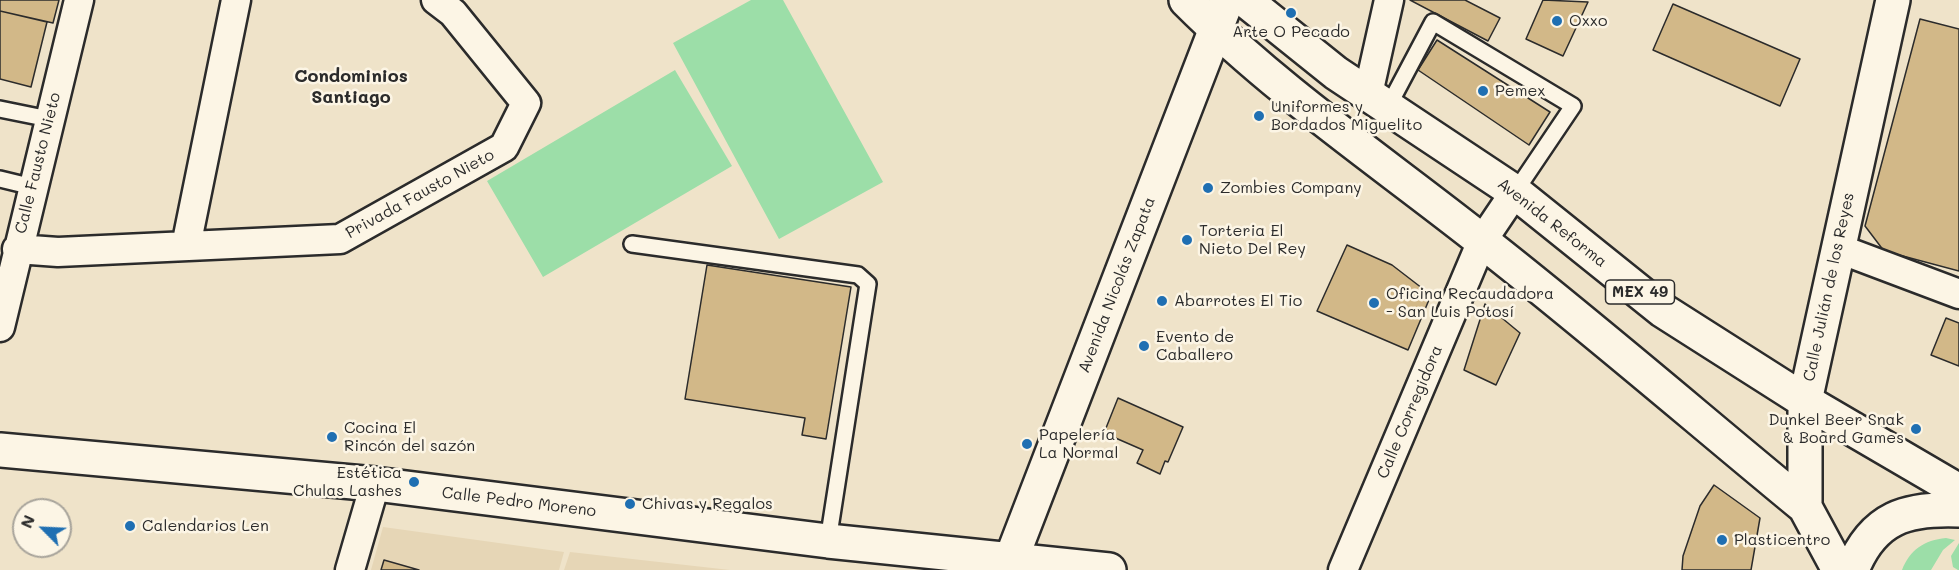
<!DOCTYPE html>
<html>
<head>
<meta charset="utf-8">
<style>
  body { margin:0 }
  #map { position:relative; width:1959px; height:570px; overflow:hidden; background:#efe3c9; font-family:Mali,sans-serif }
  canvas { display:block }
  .north { position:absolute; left:12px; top:498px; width:60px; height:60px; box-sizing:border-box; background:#fcf5e5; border:2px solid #a8a49b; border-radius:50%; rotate:294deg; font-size:16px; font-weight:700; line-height:24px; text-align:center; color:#2b2b2b }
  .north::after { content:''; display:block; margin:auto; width:21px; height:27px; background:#1f6fb2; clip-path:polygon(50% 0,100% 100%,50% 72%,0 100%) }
</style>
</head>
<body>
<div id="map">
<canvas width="1959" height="570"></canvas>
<div class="north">N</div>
</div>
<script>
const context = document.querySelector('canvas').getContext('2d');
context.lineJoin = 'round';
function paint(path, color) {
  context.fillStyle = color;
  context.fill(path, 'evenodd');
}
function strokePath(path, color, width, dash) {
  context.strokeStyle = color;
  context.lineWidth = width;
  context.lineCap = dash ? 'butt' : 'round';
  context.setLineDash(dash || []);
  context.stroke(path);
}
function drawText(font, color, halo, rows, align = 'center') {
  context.font = font + ' Mali,sans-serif';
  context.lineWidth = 5;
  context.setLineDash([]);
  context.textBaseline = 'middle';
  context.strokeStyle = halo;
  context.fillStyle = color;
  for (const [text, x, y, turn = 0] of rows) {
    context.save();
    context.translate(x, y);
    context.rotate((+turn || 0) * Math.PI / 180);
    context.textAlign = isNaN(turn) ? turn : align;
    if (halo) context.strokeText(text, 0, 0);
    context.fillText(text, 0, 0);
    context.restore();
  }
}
paint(new Path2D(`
  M 383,527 L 564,552 L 559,570 L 371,570 Z
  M 570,552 L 730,570 L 564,570 Z`), '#e6d6b6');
paint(new Path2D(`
  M 751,0 L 783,0 L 883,182 L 779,239 L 673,43 Z
  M 675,70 L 732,166 L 543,277 L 487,181 Z
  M 1946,538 L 1955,540 L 1943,550 L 1931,570 L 1902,570 C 1910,550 1924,540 1946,538 Z
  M 1959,543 L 1959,570 L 1958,570 L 1953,567 L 1951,556 Z`), '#9cdea8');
const building = new Path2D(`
  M 0,0 L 59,0 L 53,23 L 0,11 Z
  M 1410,0 L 1465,0 L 1500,18 L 1488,41 Z
  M 1543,0 L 1588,2 L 1563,56 L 1526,39 Z
  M 1673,4 L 1800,59 L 1780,106 L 1653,50 Z
  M 0,11 L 47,22 L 31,87 L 0,79 Z
  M 1920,19 L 1959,29 L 1959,271 L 1884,251 L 1865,226 Z
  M 1437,40 L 1550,112 L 1529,145 L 1418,70 Z
  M 1347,245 L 1392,265 L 1431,295 L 1408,350 L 1317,311 Z
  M 707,265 L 851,287 L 826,439 L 802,435 L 805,418 L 685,399 Z
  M 1485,304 L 1520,333 L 1496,385 L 1464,370 Z
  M 1946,318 L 1959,323 L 1959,366 L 1931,355 Z
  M 1118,398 L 1183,427 L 1168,462 L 1165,461 L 1160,474 L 1137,463 L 1143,450 L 1104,433 Z
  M 1714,485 L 1760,518 L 1751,570 L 1682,570 L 1683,556 L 1700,506 Z
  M 384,560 L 419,570 L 381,570 Z`);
paint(building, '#d2b888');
strokePath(building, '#2b2b2b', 1.5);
const service = new Path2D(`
  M 1388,107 L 1433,22 L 1573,106 L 1515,192
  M 0,109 L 49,119
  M 0,179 L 33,187
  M 632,244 L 858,275 L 868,284 L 828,541`);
const minor = new Path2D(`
  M 1368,94 L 1389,0
  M 186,246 L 236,0
  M 1837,248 L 1959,294
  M 17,249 L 58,252 L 340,239 L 504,147 L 526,103 L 453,13 L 436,0
  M 0,327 L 79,0
  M 350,570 L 375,484
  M 1343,570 L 1482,241 L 1515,192`);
const tertiary = new Path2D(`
  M 0,450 L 375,484 L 828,541 L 1109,570
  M 1007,570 L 1227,0`);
const secondary = new Path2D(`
  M 1805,401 L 1893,0`);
const primary = new Path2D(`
  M 1186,0 C 1277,91 1382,162 1482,241 C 1592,327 1698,419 1805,507
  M 1245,0 L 1336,73 L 1515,192 L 1662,310 L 1805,401 L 1959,491
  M 1805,401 L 1805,507 L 1839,570
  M 1852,570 C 1873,517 1907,508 1959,510`);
strokePath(service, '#2b2b2b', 20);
strokePath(minor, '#2b2b2b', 33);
strokePath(tertiary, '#2b2b2b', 38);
strokePath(secondary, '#2b2b2b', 38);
strokePath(primary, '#2b2b2b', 38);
strokePath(service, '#fcf5e5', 15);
strokePath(minor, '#fcf5e5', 28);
strokePath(tertiary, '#fcf5e5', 33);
strokePath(secondary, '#fcf5e5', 33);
strokePath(primary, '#fcf5e5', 33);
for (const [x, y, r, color] of [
  [1291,13,6,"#1f6fb2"],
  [1557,21,6,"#1f6fb2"],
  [1483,91,6,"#1f6fb2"],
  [1259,116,6,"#1f6fb2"],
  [1208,188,6,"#1f6fb2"],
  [1187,240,6,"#1f6fb2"],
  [1162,301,6,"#1f6fb2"],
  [1374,303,6,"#1f6fb2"],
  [1144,346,6,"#1f6fb2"],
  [1916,429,6,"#1f6fb2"],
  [332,437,6,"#1f6fb2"],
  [1027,444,6,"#1f6fb2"],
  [414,482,6,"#1f6fb2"],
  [630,504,6,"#1f6fb2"],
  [130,526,6,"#1f6fb2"],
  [1722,540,6,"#1f6fb2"]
]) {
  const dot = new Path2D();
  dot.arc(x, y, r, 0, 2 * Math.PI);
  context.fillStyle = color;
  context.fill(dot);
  strokePath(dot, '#fcf5e5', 2);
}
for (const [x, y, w] of [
  [1640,292,69]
]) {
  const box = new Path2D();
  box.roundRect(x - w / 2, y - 12, w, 24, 4.5);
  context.fillStyle = '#fcf5e5';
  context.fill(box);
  strokePath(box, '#2b2b2b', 1.5);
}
drawText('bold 15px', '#2b2b2b', null, [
  ["MEX 49",1640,292]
]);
drawText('16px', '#2b2b2b', '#fcf5e5', [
  ["Oxxo",1569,21],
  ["Arte O Pecado",1291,32,"center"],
  ["Pemex",1495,91],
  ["Uniformes y",1271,107],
  ["Bordados Miguelito",1271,125],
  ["Zombies Company",1220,188],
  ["Torteria El",1199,231],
  ["Nieto Del Rey",1199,249],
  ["Oficina Recaudadora",1386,294],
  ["- San Luis Potosí",1386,312],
  ["Abarrotes El Tio",1174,301],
  ["Evento de",1156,337],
  ["Caballero",1156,355],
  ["Dunkel Beer Snak",1904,420,"right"],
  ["& Board Games",1904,438,"right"],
  ["Cocina El",344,428],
  ["Rincón del sazón",344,446],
  ["Papelería",1039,435],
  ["La Normal",1039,453],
  ["Estética",402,473,"right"],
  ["Chulas Lashes",402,491,"right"],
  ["Chivas y Regalos",642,504],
  ["Calendarios Len",142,526],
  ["Plasticentro",1734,540]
], 'left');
drawText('16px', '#2b2b2b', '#fcf5e5', [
  ["Calle Fausto Nieto",38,163,-76],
  ["Privada Fausto Nieto",420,194,-29],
  ["Avenida Reforma",1552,223,38],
  ["Avenida Nicolás Zapata",1117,285,-69],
  ["Calle Julián de los Reyes",1829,287,-78],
  ["Calle Corregidora",1410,412,-67],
  ["Calle Pedro Moreno",519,502,7]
]);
drawText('bold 18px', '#2b2b2b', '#fcf5e5', [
  ["Condominios",351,76],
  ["Santiago",351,97]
]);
</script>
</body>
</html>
